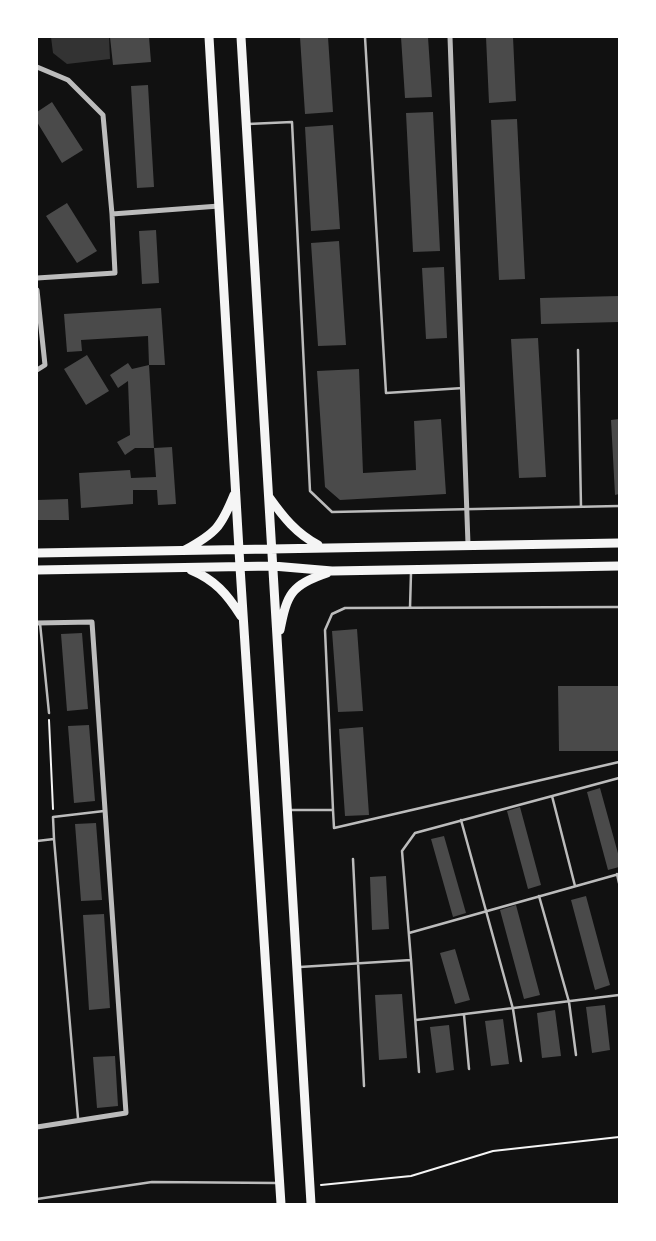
<!DOCTYPE html>
<html>
<head>
<meta charset="utf-8">
<style>
  body { margin:0 }
  #map { position:relative; width:656px; height:1241px; overflow:hidden; background:#111; font-family:Inter,sans-serif }
  canvas { display:block }
  .frame { position:absolute; inset:0; border:38px solid #fff; pointer-events:none }
</style>
</head>
<body>
<div id="map">
<canvas width="656" height="1241"></canvas>
<div class="frame"></div>
</div>
<script>
const context = document.querySelector('canvas').getContext('2d');
context.lineJoin = 'round';
function paint(path, color) {
  context.fillStyle = color;
  context.fill(path, 'evenodd');
}
function strokePath(path, color, width, dash) {
  context.strokeStyle = color;
  context.lineWidth = width;
  context.lineCap = dash ? 'butt' : 'round';
  context.setLineDash(dash || []);
  context.stroke(path);
}
paint(new Path2D(`
  M 51,37 L 109,37 L 110,59 L 67,64 L 53,53 Z`), '#333');
paint(new Path2D(`
  M 110,37 L 149,37 L 151,62 L 113,65 Z
  M 300,37 L 328,37 L 333,112 L 305,114 Z
  M 401,37 L 428,37 L 432,97 L 405,98 Z
  M 486,37 L 513,37 L 516,101 L 489,103 Z
  M 148,85 L 154,187 L 137,188 L 131,86 Z
  M 52,102 L 83,150 L 62,163 L 37,122 L 37,112 Z
  M 433,112 L 440,251 L 413,252 L 406,113 Z
  M 517,119 L 525,279 L 499,280 L 491,120 Z
  M 333,125 L 340,229 L 311,231 L 305,127 Z
  M 67,203 L 97,251 L 77,263 L 46,216 Z
  M 156,230 L 159,283 L 142,284 L 139,231 Z
  M 339,241 L 346,345 L 318,346 L 311,243 Z
  M 444,267 L 447,338 L 426,339 L 422,268 Z
  M 619,296 L 619,322 L 541,324 L 540,298 Z
  M 161,308 L 165,365 L 149,365 L 148,336 L 81,340 L 82,351 L 67,352 L 64,314 Z
  M 538,338 L 546,477 L 519,478 L 511,339 Z
  M 87,355 L 109,391 L 86,405 L 64,369 Z
  M 128,363 L 132,369 L 149,365 L 154,448 L 135,448 L 125,455 L 117,442 L 130,435 L 128,381 L 118,388 L 110,375 Z
  M 359,369 L 363,473 L 416,470 L 414,421 L 441,419 L 446,494 L 340,500 L 325,487 L 317,371 Z
  M 619,419 L 619,494 L 615,495 L 611,420 Z
  M 172,447 L 176,504 L 158,505 L 157,490 L 133,490 L 133,504 L 81,508 L 79,473 L 130,470 L 131,478 L 156,477 L 154,448 Z
  M 68,499 L 69,520 L 37,520 L 37,500 Z
  M 357,629 L 363,711 L 338,712 L 332,631 Z
  M 82,633 L 88,709 L 67,711 L 61,634 Z
  M 558,686 L 619,686 L 619,751 L 559,751 Z
  M 89,725 L 95,801 L 74,803 L 68,726 Z
  M 363,727 L 369,815 L 345,816 L 339,729 Z
  M 600,788 L 619,857 L 619,867 L 608,870 L 587,792 Z
  M 520,807 L 541,885 L 528,889 L 507,811 Z
  M 96,823 L 102,900 L 81,901 L 75,824 Z
  M 444,836 L 466,913 L 453,917 L 431,839 Z
  M 386,876 L 389,929 L 372,930 L 370,877 Z
  M 586,896 L 610,985 L 595,990 L 571,900 Z
  M 516,905 L 540,995 L 524,999 L 500,910 Z
  M 104,914 L 110,1008 L 89,1010 L 83,915 Z
  M 455,949 L 470,1000 L 455,1004 L 440,953 Z
  M 402,994 L 407,1058 L 379,1060 L 375,995 Z
  M 605,1005 L 610,1050 L 592,1053 L 586,1007 Z
  M 555,1010 L 561,1056 L 542,1058 L 537,1013 Z
  M 503,1019 L 509,1064 L 491,1066 L 485,1021 Z
  M 449,1025 L 454,1070 L 436,1073 L 430,1027 Z
  M 115,1056 L 118,1106 L 97,1108 L 93,1057 Z`), '#4a4a4a');
strokePath(new Path2D(`
  M 49,720 L 53,809
  M 321,1185 L 411,1176 L 493,1151 L 619,1137`), '#f5f5f5', 2);
strokePath(new Path2D(`
  M 365,37 L 386,393 L 463,388
  M 248,124 L 292,122 L 310,491 L 332,512 L 619,506
  M 578,350 L 581,507
  M 410,608 L 411,573
  M 40,623 L 49,713
  M 552,796 L 575,886
  M 291,810 L 333,810 L 325,630 L 332,614 L 345,608 L 619,607
  M 333,810 L 334,828 L 619,762
  M 461,820 L 513,1009 L 521,1061
  M 54,839 L 53,817 L 104,811
  M 37,841 L 54,839 L 78,1118
  M 353,859 L 364,1086
  M 617,874 L 619,883
  M 539,896 L 569,1002 L 576,1055
  M 409,933 L 619,874
  M 411,960 L 402,851 L 415,833 L 619,778
  M 300,967 L 411,960 L 419,1072
  M 464,1015 L 469,1069
  M 416,1020 L 619,995
  M 37,1199 L 152,1182 L 277,1183`), '#bcbcbc', 2.5);
strokePath(new Path2D(`
  M 450,37 L 468,544
  M 37,67 L 68,80 L 103,115 L 112,214
  M 37,278 L 115,273 L 112,214 L 219,206
  M 37,290 L 45,365 L 37,370
  M 37,623 L 92,622 L 126,1113 L 37,1127`), '#bcbcbc', 5);
strokePath(new Path2D(`
  M 209,37 L 240,567 L 281,1204
  M 241,37 L 311,1204
  M 269,497 C 284,518 296,533 318,545
  M 185,550 C 216,533 221,527 234,495
  M 37,553 L 619,543
  M 37,570 L 273,566 L 332,571 L 619,566
  M 191,570 C 215,580 227,594 241,616
  M 280,630 C 287,594 291,585 327,573`), '#f5f5f5', 9);
</script>
</body>
</html>
